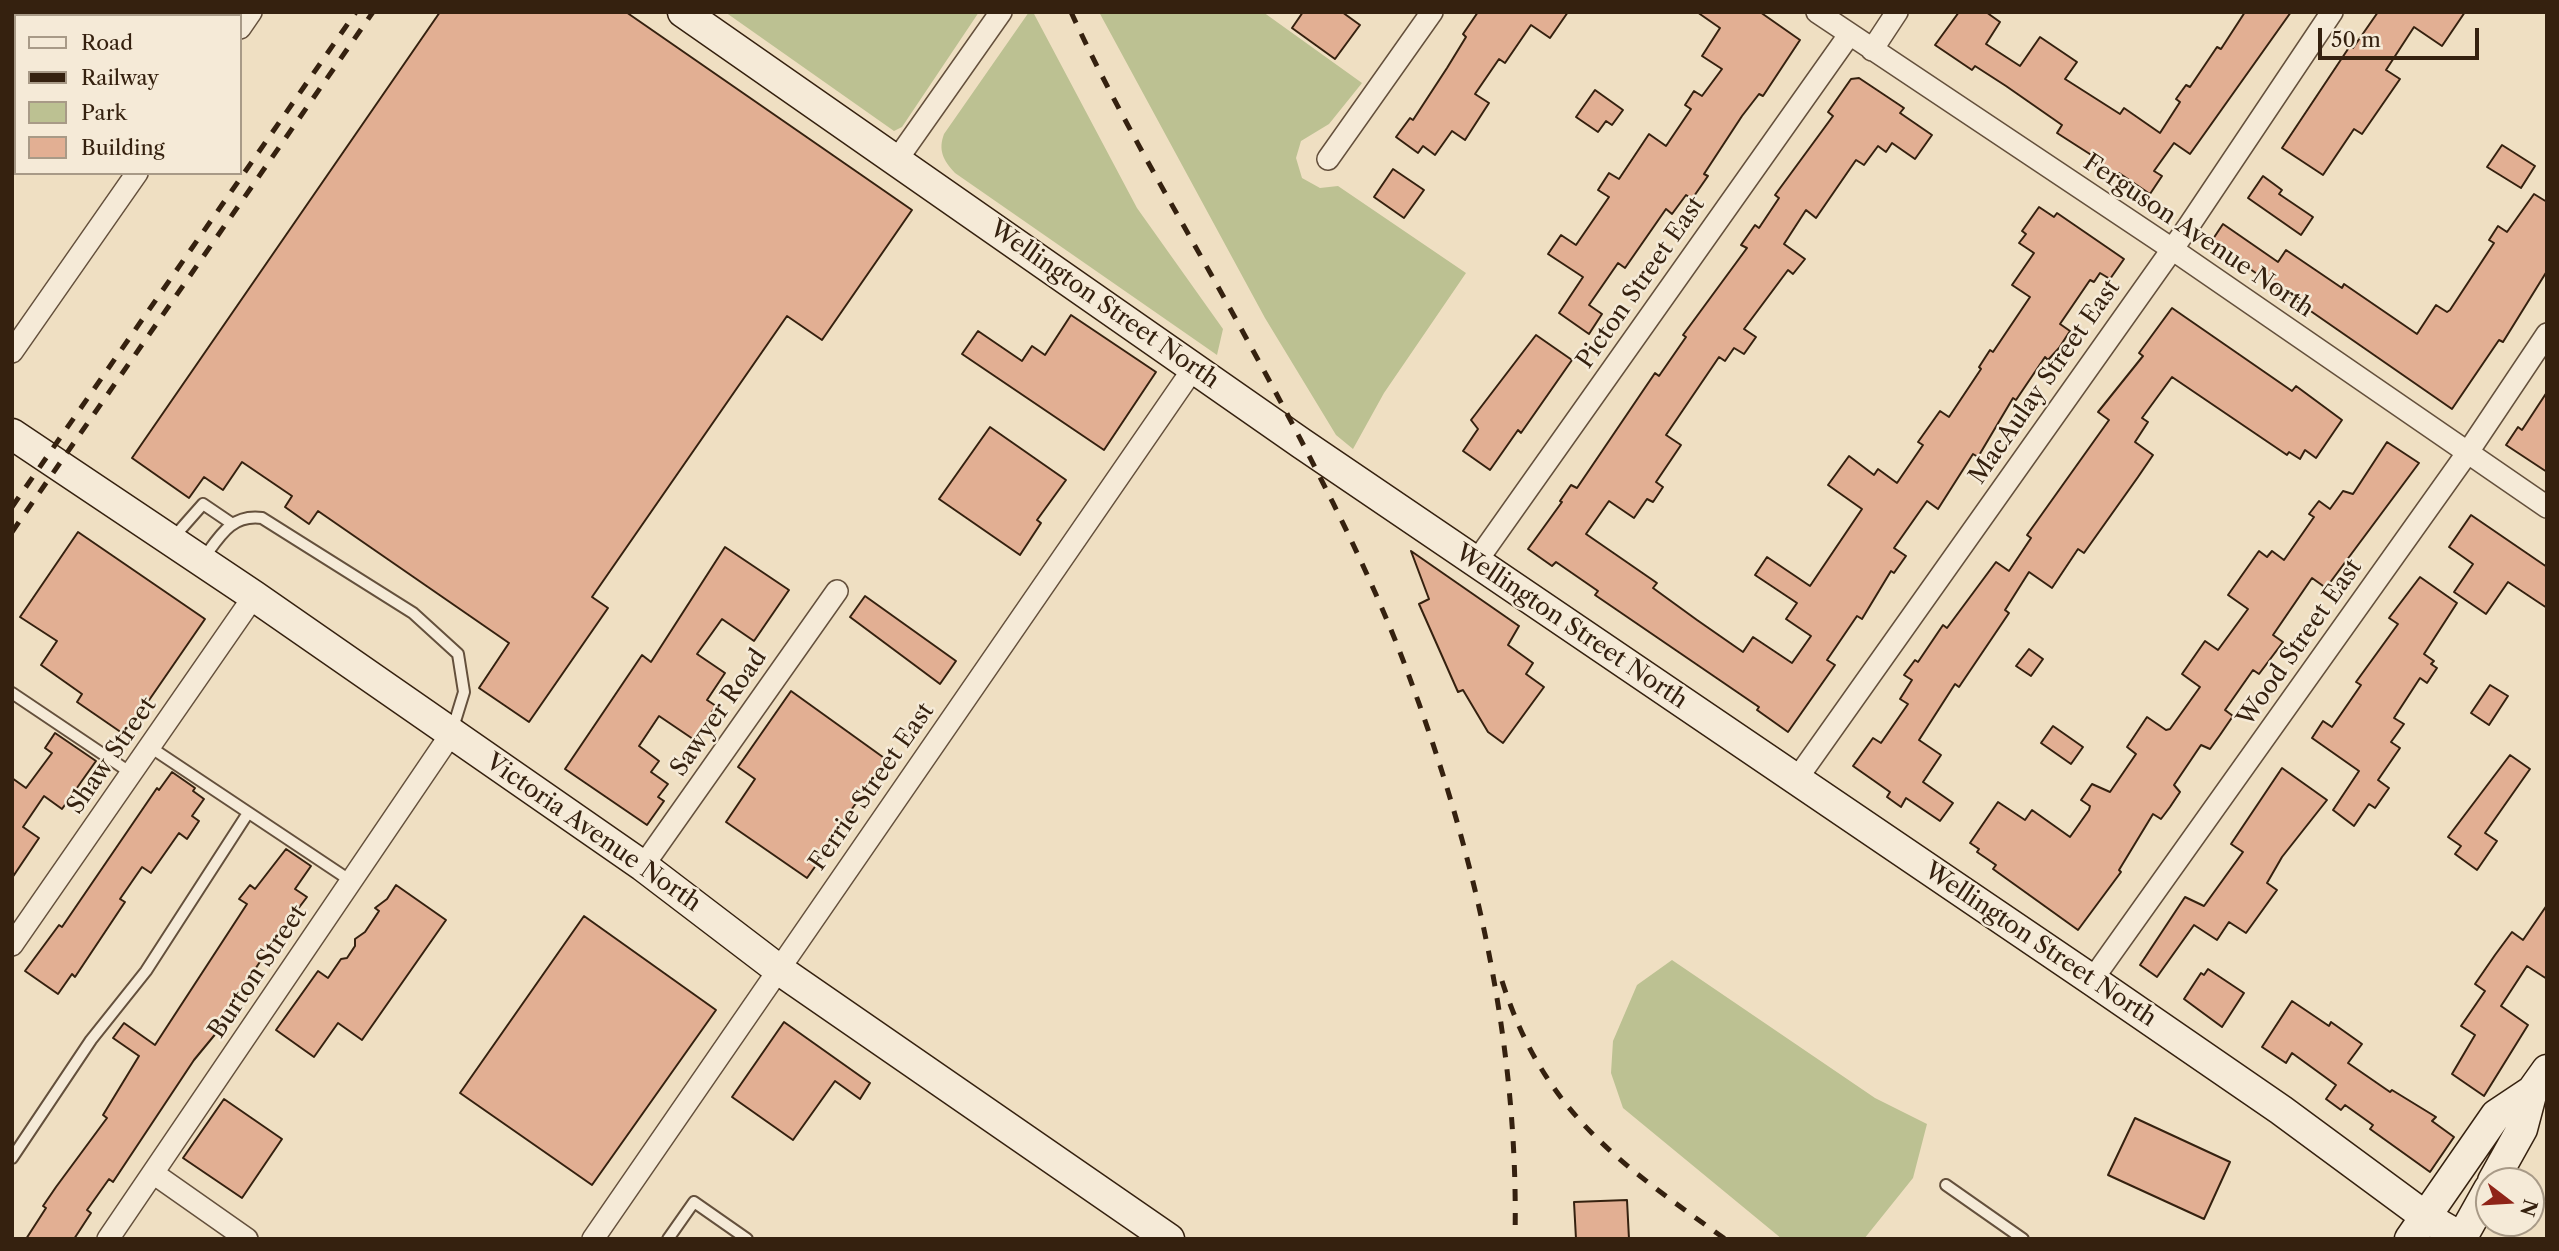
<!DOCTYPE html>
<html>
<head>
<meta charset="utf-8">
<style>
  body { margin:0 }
  #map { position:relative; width:2559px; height:1251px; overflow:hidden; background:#efdfc2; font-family:"Libre Caslon Text",serif }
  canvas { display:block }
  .frame { position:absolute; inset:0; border:14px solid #35210f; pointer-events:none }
  .legend { position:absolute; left:14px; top:14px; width:228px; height:161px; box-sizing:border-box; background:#f5ead7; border:2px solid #a89a87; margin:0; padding:9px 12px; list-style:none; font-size:21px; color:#35210f }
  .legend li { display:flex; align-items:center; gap:14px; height:35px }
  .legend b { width:35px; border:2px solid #a89a87 }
  .north { position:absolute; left:2475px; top:1167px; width:70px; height:70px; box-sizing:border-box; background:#f5ead7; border:2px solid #a89a87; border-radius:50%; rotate:107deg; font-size:19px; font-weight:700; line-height:28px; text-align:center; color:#35210f }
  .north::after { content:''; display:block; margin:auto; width:24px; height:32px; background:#8f2418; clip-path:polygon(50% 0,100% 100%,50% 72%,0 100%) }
  .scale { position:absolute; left:2318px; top:28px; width:161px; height:32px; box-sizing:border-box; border:4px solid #35210f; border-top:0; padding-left:9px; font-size:21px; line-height:24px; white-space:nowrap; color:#35210f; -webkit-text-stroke:5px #f5ead7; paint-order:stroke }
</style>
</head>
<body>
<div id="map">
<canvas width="2559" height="1251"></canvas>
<div class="frame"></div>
<ul class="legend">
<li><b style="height:9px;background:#f5ead7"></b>Road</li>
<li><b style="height:9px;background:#35210f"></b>Railway</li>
<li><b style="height:19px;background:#bcc192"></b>Park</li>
<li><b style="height:19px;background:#e2af93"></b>Building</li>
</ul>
<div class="north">N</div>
<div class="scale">50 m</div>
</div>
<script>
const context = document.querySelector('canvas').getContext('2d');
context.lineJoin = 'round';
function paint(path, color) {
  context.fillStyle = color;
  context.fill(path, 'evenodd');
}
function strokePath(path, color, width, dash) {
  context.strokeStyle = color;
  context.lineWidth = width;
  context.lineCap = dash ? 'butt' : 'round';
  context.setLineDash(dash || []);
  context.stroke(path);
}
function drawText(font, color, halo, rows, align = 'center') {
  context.font = font + ' "Libre Caslon Text",serif';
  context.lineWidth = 5;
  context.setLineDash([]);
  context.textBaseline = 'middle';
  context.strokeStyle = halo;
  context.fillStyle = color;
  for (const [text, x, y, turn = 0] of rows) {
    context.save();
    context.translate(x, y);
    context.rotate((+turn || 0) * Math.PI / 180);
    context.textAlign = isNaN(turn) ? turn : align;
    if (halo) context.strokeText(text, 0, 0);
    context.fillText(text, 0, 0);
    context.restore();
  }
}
paint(new Path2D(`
  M 725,12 L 979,12 L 902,127 L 894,131 Z
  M 1029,12 L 1033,12 L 1137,208 L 1223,329 L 1217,355 L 955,173 C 943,160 938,150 944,134 Z
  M 1099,12 L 1263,12 L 1362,83 L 1329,124 L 1301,141 L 1296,158 L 1302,178 L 1320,188 L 1338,186 L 1466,273 L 1384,393 L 1353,449 L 1336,435 L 1265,318 Z
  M 1672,960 L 1875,1098 L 1927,1124 L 1913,1178 L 1864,1239 L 1782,1239 L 1623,1108 L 1611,1073 L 1613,1041 L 1637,985 Z`), '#bcc192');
const building = new Path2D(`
  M 440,12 L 626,12 L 912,210 L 822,340 L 787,316 L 592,597 L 608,608 L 529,722 L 479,688 L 509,643 L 318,511 L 309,524 L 285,507 L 292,496 L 242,462 L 223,490 L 204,477 L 189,498 L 132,458 Z
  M 1303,12 L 1342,12 L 1360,25 L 1335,59 L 1292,28 Z
  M 1478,12 L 1568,12 L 1550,38 L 1531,25 L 1505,63 L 1499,59 L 1475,94 L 1489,103 L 1465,140 L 1452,131 L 1435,155 L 1423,146 L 1418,153 L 1396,137 L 1410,118 L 1413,120 L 1447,68 L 1466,37 L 1463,34 Z
  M 1697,12 L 1760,12 L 1800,40 L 1763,96 L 1759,94 L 1742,116 L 1704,174 L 1708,176 L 1692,199 L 1686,195 L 1672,214 L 1666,209 L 1625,268 L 1618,263 L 1589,305 L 1602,314 L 1589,334 L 1559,313 L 1583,277 L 1548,254 L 1561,235 L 1576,245 L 1609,197 L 1598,190 L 1609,173 L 1619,179 L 1649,134 L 1666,146 L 1691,109 L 1685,105 L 1694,91 L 1702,96 L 1722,69 L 1702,56 L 1720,28 Z
  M 1959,12 L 1986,12 L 2000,22 L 1986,44 L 2020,66 L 2040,37 L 2077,62 L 2065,79 L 2120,114 L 2124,108 L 2160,133 L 2180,102 L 2176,99 L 2186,85 L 2190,87 L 2217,47 L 2221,49 L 2245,12 L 2291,12 L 2190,154 L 2174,143 L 2154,171 L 2162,176 L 2150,194 L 2119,173 L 2116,178 L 2093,162 L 2096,158 L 2057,133 L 2062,125 L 2006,86 L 1975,66 L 1972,70 L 1935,45 Z
  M 2378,12 L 2465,12 L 2442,46 L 2414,27 L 2386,70 L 2400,79 L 2362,134 L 2354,129 L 2323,175 L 2282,148 L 2350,46 L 2353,48 Z
  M 1859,78 L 1904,108 L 1900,113 L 1932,135 L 1915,159 L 1892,143 L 1886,152 L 1878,146 L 1864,165 L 1856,160 L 1816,218 L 1806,210 L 1784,244 L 1805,259 L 1793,274 L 1788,270 L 1744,329 L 1756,337 L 1744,354 L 1734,348 L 1725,361 L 1719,357 L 1666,435 L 1681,445 L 1656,482 L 1663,487 L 1653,502 L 1647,499 L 1634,518 L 1609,501 L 1586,534 L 1657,583 L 1653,588 L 1697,620 L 1743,652 L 1753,637 L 1792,663 L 1811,636 L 1786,619 L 1797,603 L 1755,575 L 1767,557 L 1810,586 L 1862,509 L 1828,485 L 1849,456 L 1874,475 L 1878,469 L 1897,483 L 1923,445 L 1918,442 L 1940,411 L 1949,417 L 1981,369 L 1979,367 L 1990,350 L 1993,352 L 2030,297 L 2012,285 L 2034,253 L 2019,243 L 2026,234 L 2022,231 L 2039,207 L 2054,217 L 2057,213 L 2124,259 L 2110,279 L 2100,273 L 2094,282 L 2090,280 L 2060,324 L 2070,331 L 2059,348 L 2048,360 L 2045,357 L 2016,400 L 2013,398 L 1978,457 L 1973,454 L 1938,509 L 1927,501 L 1894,548 L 1906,556 L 1894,573 L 1891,571 L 1862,619 L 1857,616 L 1827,660 L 1835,665 L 1788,732 L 1757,710 L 1759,707 L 1595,595 L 1598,591 L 1556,562 L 1552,566 L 1528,549 L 1562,502 L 1560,501 L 1571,485 L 1577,488 L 1655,373 L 1659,376 L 1686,337 L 1683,335 L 1747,248 L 1741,245 L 1755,225 L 1759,228 L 1779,198 L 1775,195 L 1833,116 L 1828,112 L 1851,79 Z
  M 1595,90 L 1623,110 L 1612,125 L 1606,121 L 1598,132 L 1576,117 Z
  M 2502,145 L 2535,166 L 2521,188 L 2487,167 Z
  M 1393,169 L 1424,190 L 1404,218 L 1374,197 Z
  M 2263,176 L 2282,190 L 2279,194 L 2313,217 L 2301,235 L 2248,198 Z
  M 2534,194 L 2547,202 L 2547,271 L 2503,342 L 2499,340 L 2452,409 L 2211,242 L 2223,224 L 2278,262 L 2286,250 L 2342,288 L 2344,284 L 2417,334 L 2436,305 L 2447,312 L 2450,310 L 2494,243 L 2489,240 L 2498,226 L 2507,232 Z
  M 2172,308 L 2292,391 L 2296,386 L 2342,420 L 2316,458 L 2305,450 L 2300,459 L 2289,452 L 2287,455 L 2172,377 L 2142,418 L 2148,422 L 2135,442 L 2153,455 L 2138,477 L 2084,553 L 2078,549 L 2052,588 L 2029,572 L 2005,610 L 2009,613 L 1959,687 L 1955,684 L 1919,740 L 1941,755 L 1923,782 L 1953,803 L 1940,821 L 1906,798 L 1901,807 L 1887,797 L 1890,792 L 1853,766 L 1873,738 L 1881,743 L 1908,704 L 1900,699 L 1912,680 L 1904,675 L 1915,660 L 1918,662 L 1943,625 L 1947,628 L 1996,562 L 2009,571 L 2031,538 L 2027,535 L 2109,420 L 2098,412 L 2143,356 L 2139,353 Z
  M 1071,315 L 1156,372 L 1104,450 L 962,354 L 978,331 L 1022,361 L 1032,346 L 1045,355 Z
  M 1536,335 L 1572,360 L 1521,433 L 1518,430 L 1490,470 L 1463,451 L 1478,429 L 1471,420 Z
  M 2547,392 L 2547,472 L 2506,445 L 2518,427 L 2522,430 Z
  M 990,427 L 1066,480 L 1037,520 L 1041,523 L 1020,555 L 939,499 Z
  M 2387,442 L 2419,463 L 2326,588 L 2312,578 L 2273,635 L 2283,642 L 2259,674 L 2253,670 L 2225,710 L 2233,716 L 2220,735 L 2210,749 L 2201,745 L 2174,785 L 2180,792 L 2170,807 L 2161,819 L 2153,814 L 2119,870 L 2121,872 L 2078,930 L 1993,869 L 1996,865 L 1977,852 L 1979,849 L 1970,843 L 1998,802 L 2025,820 L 2032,810 L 2070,837 L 2089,810 L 2090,806 L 2081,800 L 2092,784 L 2110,792 L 2136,754 L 2127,747 L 2147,717 L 2166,730 L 2170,729 L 2200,687 L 2182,674 L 2205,641 L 2218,650 L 2248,609 L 2228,595 L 2259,551 L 2267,557 L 2272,551 L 2284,560 L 2314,517 L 2309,514 L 2319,501 L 2330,509 L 2343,491 L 2353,494 Z
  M 2471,515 L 2547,567 L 2547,608 L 2508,582 L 2486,614 L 2454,592 L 2473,564 L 2449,547 Z
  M 78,532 L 205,619 L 125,735 L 77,702 L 82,694 L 41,665 L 57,641 L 20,617 Z
  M 725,547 L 789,590 L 754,641 L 722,619 L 697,654 L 725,673 L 707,700 L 716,706 L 693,739 L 659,716 L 639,746 L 659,761 L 651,772 L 668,784 L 658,797 L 664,801 L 647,825 L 565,769 L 642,655 L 651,662 Z
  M 1411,551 L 1519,626 L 1508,645 L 1533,663 L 1526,674 L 1544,687 L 1503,743 L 1488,732 L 1463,690 L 1458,692 L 1419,604 L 1429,599 Z
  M 2420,577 L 2457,603 L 2424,654 L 2434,661 L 2431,664 L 2437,668 L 2427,683 L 2420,678 L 2394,718 L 2404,724 L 2391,742 L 2400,748 L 2378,780 L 2389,788 L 2375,808 L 2369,804 L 2354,826 L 2333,810 L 2359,771 L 2312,738 L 2323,721 L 2332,727 L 2361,685 L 2356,682 L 2398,624 L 2389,618 Z
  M 865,596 L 956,661 L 940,684 L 850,617 Z
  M 2029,649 L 2043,659 L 2031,676 L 2016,666 Z
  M 2490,685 L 2508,696 L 2489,725 L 2471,713 Z
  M 791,691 L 887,760 L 826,845 L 829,847 L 807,878 L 726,822 L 755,779 L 738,767 Z
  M 2053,726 L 2083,747 L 2071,764 L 2041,743 Z
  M 55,733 L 96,761 L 62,809 L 44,796 L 23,827 L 39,838 L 12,878 L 12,778 L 26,788 L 52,753 L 45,748 Z
  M 2510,755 L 2530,769 L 2485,833 L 2497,841 L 2477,870 L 2455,854 L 2461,846 L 2448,837 Z
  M 2282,768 L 2327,800 L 2282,857 L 2267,883 L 2277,890 L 2246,933 L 2229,922 L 2217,940 L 2194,925 L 2157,977 L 2140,965 L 2185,897 L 2204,906 L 2243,852 L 2231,844 Z
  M 172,772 L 195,788 L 193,791 L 204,799 L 192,816 L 199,821 L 187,839 L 179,833 L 151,873 L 142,867 L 120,899 L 125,902 L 75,977 L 72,974 L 58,994 L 25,971 L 59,925 L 62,927 L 157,788 L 159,790 Z
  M 286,849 L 311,866 L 295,889 L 307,897 L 273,942 L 219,1024 L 222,1026 L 194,1060 L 113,1182 L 109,1179 L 87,1210 L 91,1213 L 74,1239 L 26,1239 L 46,1208 L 43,1206 L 56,1187 L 107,1118 L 103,1115 L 139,1056 L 113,1038 L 124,1023 L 155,1045 L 247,904 L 239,899 L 250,885 L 255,889 Z
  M 396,885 L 446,920 L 362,1040 L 338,1023 L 314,1057 L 276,1030 L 318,971 L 328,978 L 341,959 L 347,958 L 355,946 L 355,939 L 365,932 L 379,911 L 375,908 L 387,899 Z
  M 2547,905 L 2547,979 L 2527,966 L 2501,1006 L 2528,1025 L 2484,1096 L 2452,1074 L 2475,1035 L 2461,1026 L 2485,991 L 2475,984 L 2495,955 L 2512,932 L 2523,940 Z
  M 584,916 L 716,1010 L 592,1185 L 460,1093 Z
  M 2208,969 L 2244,993 L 2222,1027 L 2184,999 L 2201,973 L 2204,975 Z
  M 2292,1001 L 2329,1026 L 2331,1022 L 2362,1044 L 2348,1063 L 2390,1092 L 2392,1090 L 2436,1117 L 2432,1121 L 2454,1137 L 2430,1172 L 2370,1129 L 2373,1125 L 2345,1105 L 2341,1110 L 2326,1099 L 2336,1085 L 2292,1053 L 2286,1063 L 2262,1047 Z
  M 784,1022 L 870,1083 L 860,1099 L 835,1081 L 793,1140 L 732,1097 Z
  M 224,1099 L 282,1139 L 242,1198 L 183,1158 Z
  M 2135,1118 L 2230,1162 L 2204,1219 L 2108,1175 Z
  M 1627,1200 L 1629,1239 L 1576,1239 L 1574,1202 Z`);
paint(building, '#e2af93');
strokePath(building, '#35210f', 2);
const service = new Path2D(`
  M 173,538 L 203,504 L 231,523
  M 203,559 C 220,536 231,514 262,518 L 413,613 L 458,654 L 464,692 L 452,731
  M 12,693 L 131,773
  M 150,747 L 351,881
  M 12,1158 L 91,1040 L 146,971 L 248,813
  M 1946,1185 L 2023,1239
  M 668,1239 L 694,1202 L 747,1239`);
const minor = new Path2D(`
  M 1817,12 L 2172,249 L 2547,507
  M 240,28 L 251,12
  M 1872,50 L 1897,12
  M 1328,159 L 1432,12
  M 896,161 L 1001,12
  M 12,352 L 137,173
  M 1476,562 L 1849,35
  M 1796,780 L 2188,227 L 2332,12
  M 643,866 L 837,591
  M 12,945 L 254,596
  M 2092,980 L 2468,452 L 2547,334
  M 153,1173 L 247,1239
  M 108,1239 L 451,734
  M 593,1239 L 1195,366`);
const secondary = new Path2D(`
  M 683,12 L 1301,443 L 2092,980 L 2281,1110 L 2426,1217 L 2462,1238
  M 12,434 L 254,596 L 643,866 L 778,969 L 1169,1239
  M 2493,1181 L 2522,1129 L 2532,1091
  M 2410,1239 L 2496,1115 L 2532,1091 L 2547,1070
  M 2461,1239 L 2489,1189`);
strokePath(service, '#64503c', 14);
strokePath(minor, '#64503c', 24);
strokePath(secondary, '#35210f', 33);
strokePath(service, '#f5ead7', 10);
strokePath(minor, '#f5ead7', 21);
strokePath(secondary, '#f5ead7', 30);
strokePath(new Path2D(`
  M 1071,12 C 1122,123 1186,227 1244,334 C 1304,444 1371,569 1413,687 C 1478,864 1519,1050 1515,1239
  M 12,507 L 356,12
  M 12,532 L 373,12
  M 1502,981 C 1544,1112 1618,1162 1725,1239`), '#35210f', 5, [12, 12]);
drawText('24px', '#35210f', '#f5ead7', [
  ["Ferguson Avenue North",2198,236,34],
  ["Picton Street East",1641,283,-55],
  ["Wellington Street North",1104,305,35],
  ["MacAulay Street East",2045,382,-55],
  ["Wellington Street North",1571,627,34],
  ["Wood Street East",2300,643,-55],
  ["Sawyer Road",719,713,-55],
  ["Shaw Street",112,756,-55],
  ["Ferrie Street East",872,787,-55],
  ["Victoria Avenue North",593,833,35],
  ["Wellington Street North",2040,945,34],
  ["Burton Street",258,972,-56]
]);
</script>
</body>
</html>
